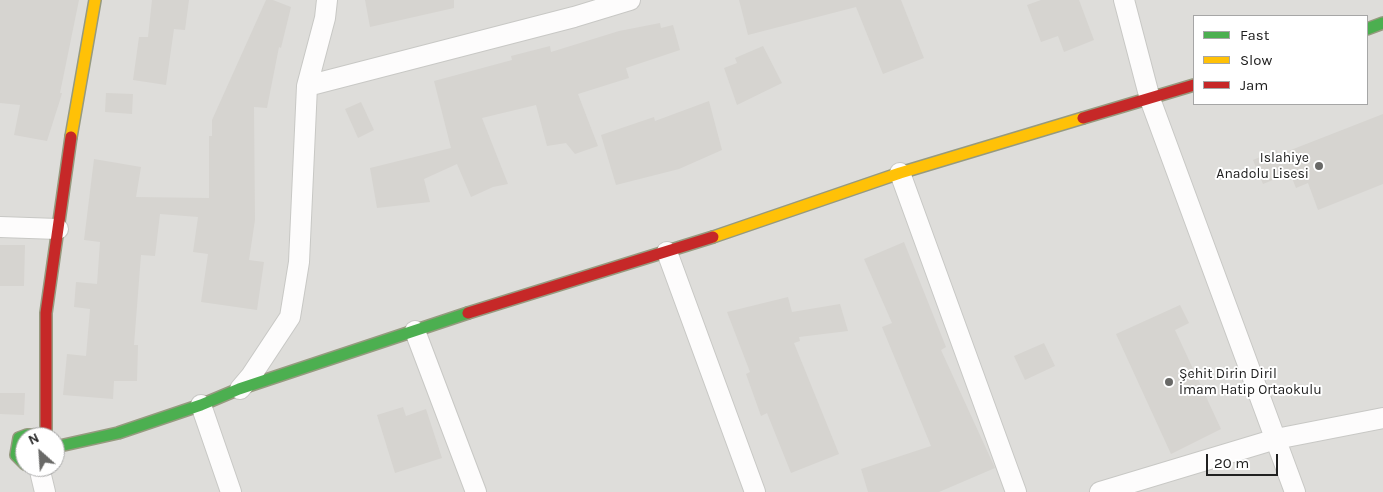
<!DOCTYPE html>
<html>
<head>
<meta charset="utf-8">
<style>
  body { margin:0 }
  #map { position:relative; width:1383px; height:492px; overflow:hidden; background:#efeee9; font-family:Karla,sans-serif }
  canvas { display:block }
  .legend { position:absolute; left:1193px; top:15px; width:175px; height:90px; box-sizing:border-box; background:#fff; border:1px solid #a6a6a6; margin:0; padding:6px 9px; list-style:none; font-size:15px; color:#212121 }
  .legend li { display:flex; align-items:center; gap:10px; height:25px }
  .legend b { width:25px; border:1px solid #a6a6a6 }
  .north { position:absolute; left:15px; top:427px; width:50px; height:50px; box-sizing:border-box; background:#fff; border:1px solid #a6a6a6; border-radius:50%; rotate:334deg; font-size:14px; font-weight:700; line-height:20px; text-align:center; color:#212121 }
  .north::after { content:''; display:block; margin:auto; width:18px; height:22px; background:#696967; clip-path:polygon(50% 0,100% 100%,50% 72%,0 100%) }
  .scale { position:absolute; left:1206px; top:454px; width:72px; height:22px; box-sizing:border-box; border:2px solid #212121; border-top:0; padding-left:6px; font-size:15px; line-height:18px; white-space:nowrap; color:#212121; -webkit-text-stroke:4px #fff; paint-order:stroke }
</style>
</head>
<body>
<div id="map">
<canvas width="1383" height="492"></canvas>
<ul class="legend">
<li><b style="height:6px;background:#4caf50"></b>Fast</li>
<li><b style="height:6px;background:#ffc107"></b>Slow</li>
<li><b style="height:6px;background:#c62828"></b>Jam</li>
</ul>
<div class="north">N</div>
<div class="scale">20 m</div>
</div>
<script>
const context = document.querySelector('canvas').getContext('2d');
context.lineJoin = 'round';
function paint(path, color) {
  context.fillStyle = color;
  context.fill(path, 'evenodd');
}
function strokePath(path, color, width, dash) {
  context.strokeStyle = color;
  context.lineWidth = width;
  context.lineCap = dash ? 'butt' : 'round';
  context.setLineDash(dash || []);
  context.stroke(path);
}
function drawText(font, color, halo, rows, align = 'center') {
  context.font = font + ' Karla,sans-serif';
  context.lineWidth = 4;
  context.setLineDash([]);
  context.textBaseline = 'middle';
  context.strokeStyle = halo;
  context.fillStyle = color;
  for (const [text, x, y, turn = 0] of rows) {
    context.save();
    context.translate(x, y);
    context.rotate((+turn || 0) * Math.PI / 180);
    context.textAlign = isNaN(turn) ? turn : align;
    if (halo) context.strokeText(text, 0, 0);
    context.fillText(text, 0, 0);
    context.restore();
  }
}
paint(new Path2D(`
  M 0,0 L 1383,0 L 1383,492 L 0,492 ZM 1194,16 L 1367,16 L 1367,104 L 1194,104 ZM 25,437 L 55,437 L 55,467 L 25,467 Z`), '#deddda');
paint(new Path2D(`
  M 0,0 L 79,0 L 60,93 L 62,93 L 60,100 L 47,141 L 14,135 L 20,105 L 0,103 Z
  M 152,0 L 189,0 L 185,30 L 174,29 L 166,85 L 133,80 L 139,37 L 148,37 Z
  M 266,0 L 273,0 L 291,7 L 281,48 L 279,47 L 267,108 L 254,107 L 255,220 L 249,260 L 264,262 L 257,310 L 201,302 L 208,254 L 193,252 L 198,217 L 160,214 L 155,256 L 141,255 L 134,345 L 138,345 L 137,381 L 114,381 L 113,399 L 63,395 L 67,354 L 86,356 L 90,309 L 74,307 L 76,282 L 97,284 L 100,242 L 84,240 L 94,159 L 141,167 L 136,197 L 209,198 L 209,136 L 212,136 L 212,120 Z
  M 365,0 L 454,0 L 454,8 L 370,27 Z
  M 739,0 L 901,0 L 924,58 L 883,74 L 856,7 L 748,35 Z
  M 1041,0 L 1079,0 L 1094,40 L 1064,52 L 1058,36 L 1041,42 L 1027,5 Z
  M 660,23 L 661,28 L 673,25 L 680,50 L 626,68 L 629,78 L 578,94 L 598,146 L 575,154 L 566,143 L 547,146 L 536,105 L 482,118 L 508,184 L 493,187 L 471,197 L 457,164 L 424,179 L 430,202 L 377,208 L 370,168 L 451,148 L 434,81 L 512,60 L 511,56 L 550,46 L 551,52 L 619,31 Z
  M 763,46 L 782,83 L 737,105 L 724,68 L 737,63 L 735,58 Z
  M 106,93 L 133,94 L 132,114 L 105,112 Z
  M 709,101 L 722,150 L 679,169 L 616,185 L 601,135 L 654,117 L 655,121 Z
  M 361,102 L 374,130 L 358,138 L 345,109 Z
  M 1383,114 L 1383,184 L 1318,210 L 1308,183 L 1296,188 L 1290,173 L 1263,184 L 1253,160 L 1277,150 L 1278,155 Z
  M 904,242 L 946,347 L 941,350 L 995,468 L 939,492 L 868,492 L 861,469 L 931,446 L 882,327 L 892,323 L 864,259 Z
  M 0,245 L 25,245 L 24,286 L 0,286 Z
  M 788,297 L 792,312 L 840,304 L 848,331 L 799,337 L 800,341 L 794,343 L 839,454 L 791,473 L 767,413 L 761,416 L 746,374 L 750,372 L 727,312 Z
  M 1180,305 L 1189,323 L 1175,330 L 1221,429 L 1171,454 L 1116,334 Z
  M 1044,343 L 1055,366 L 1025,380 L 1014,356 Z
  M 0,393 L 25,393 L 24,415 L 0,414 Z
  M 403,407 L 406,416 L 426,409 L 442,458 L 395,473 L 377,415 Z`), '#d6d4d0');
const street = new Path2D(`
  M 1124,0 L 1150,99 L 1295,492
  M 307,86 L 574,17 L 630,0
  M 900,173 L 1016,492
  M 0,227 L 58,229
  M 667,252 L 755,492
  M 415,331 L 476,492
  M 240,389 L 251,376 L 290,317 L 299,262 L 307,86 L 325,18 L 327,0
  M 201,405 L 231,492
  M 39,467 L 45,492
  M 1100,492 L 1276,439 L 1383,418`);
const fast = new Path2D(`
  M 1367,29 L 1383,23
  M 55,447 L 118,433 L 201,405 L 239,389 L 468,313
  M 25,464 L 16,455 L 19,438 L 27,435 L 46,435 L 45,437`);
const slow = new Path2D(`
  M 71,137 L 95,0
  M 713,237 L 900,173 L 1083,118`);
const jam = new Path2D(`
  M 1083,118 L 1194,85
  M 468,313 L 713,237
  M 46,435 L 46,313 L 71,137`);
strokePath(street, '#c8c8c5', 22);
strokePath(fast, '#969a7f', 14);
strokePath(slow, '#969a7f', 14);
strokePath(jam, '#969a7f', 14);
strokePath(street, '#fdfcfc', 20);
strokePath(fast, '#4caf50', 11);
strokePath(slow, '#ffc107', 11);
strokePath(jam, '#c62828', 11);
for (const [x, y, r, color] of [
  [1319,166,5,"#696967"],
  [1169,382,5,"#696967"]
]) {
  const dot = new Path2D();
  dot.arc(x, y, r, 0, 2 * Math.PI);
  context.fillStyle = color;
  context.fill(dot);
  strokePath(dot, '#fff', 2);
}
drawText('14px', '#212121', '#fff', [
  ["Islahiye",1309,158],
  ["Anadolu Lisesi",1309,174],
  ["Şehit Dirin Diril",1179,374,"left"],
  ["İmam Hatip Ortaokulu",1179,390,"left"]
], 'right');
</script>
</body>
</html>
